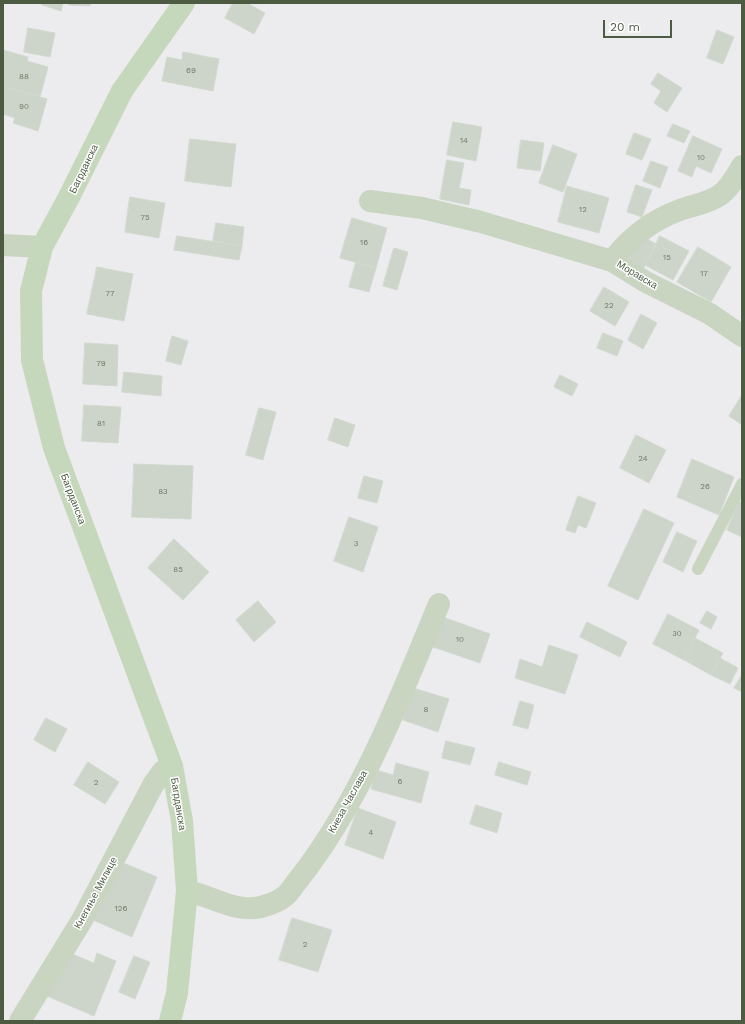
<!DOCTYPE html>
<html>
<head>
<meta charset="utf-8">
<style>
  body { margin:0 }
  #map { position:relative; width:745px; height:1024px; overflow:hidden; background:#ececef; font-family:"Work Sans",sans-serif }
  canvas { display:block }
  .frame { position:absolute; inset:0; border:4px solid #4d5b43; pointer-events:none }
  .scale { position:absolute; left:603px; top:20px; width:69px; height:18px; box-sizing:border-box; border:2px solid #4d5b43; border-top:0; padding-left:5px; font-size:12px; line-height:14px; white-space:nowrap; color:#4d5b43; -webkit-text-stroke:3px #fff; paint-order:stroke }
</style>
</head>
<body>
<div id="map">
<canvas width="745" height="1024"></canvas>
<div class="frame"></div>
<div class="scale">20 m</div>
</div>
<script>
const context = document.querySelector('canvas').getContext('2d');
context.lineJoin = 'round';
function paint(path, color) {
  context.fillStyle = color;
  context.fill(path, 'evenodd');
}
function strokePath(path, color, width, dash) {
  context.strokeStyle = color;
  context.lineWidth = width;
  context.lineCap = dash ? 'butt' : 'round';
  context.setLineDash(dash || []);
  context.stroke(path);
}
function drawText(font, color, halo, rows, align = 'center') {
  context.font = font + ' "Work Sans",sans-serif';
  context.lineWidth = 3;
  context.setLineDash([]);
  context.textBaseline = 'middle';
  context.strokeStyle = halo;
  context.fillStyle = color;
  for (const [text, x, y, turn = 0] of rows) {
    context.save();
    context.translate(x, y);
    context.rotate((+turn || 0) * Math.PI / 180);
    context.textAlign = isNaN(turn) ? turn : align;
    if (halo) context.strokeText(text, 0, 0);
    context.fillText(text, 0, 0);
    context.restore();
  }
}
const building = new Path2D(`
  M 42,3 L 63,3 L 61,11 L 42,5 Z
  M 69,3 L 90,3 L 90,6 L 69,5 Z
  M 233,3 L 247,3 L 265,13 L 254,34 L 225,18 Z
  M 28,28 L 55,33 L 50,57 L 24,52 Z
  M 717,30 L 734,37 L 723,64 L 707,58 Z
  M 3,50 L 28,57 L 27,61 L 48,67 L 40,97 L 3,86 Z
  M 183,52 L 219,59 L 213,91 L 162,81 L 167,57 L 182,60 Z
  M 658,73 L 682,88 L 667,112 L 654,103 L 661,91 L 651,84 Z
  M 3,86 L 47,99 L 38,131 L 13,123 L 15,118 L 3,114 Z
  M 453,122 L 482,127 L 476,161 L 447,155 Z
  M 673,124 L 690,131 L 684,143 L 667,136 Z
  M 634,133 L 651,139 L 642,160 L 626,154 Z
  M 693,136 L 722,149 L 711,173 L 696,166 L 692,177 L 678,171 Z
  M 190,139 L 236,144 L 231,187 L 185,181 Z
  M 521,140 L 544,143 L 540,171 L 517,168 Z
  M 553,145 L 577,154 L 563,192 L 539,183 Z
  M 447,160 L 464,163 L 459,188 L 471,190 L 469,205 L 440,199 Z
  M 651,161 L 668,167 L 660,188 L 643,181 Z
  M 636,185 L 652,190 L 642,217 L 627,212 Z
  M 567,186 L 609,198 L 599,233 L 558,222 Z
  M 130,197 L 165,203 L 159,238 L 125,232 Z
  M 352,218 L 387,228 L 376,268 L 340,258 Z
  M 216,223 L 244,227 L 242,246 L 213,241 Z
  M 177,236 L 242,246 L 239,260 L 174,250 Z
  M 642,236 L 656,244 L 641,273 L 629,259 Z
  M 660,236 L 689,251 L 673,280 L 645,265 Z
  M 698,247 L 731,267 L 711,302 L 677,282 Z
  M 394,248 L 408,252 L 397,290 L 383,286 Z
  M 356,262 L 376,268 L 369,292 L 349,287 Z
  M 97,267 L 133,274 L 124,321 L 87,314 Z
  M 604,287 L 629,302 L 615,326 L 590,311 Z
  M 641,314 L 657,323 L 643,349 L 628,340 Z
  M 603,333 L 623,341 L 617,356 L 597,348 Z
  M 172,336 L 188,341 L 181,365 L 166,361 Z
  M 85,343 L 118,345 L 117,386 L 83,384 Z
  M 124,372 L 162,376 L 161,396 L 122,392 Z
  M 560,375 L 578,384 L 572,396 L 554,387 Z
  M 742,395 L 742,425 L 729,416 Z
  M 84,405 L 121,407 L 118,443 L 82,441 Z
  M 259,408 L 276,412 L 263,460 L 246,455 Z
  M 335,418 L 355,425 L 348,447 L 328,440 Z
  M 636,435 L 666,450 L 649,483 L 620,468 Z
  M 692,459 L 734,477 L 719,515 L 677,497 Z
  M 134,464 L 193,466 L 191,519 L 132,517 Z
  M 364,476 L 383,481 L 377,503 L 358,498 Z
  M 578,496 L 596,503 L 586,528 L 578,525 L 575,533 L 566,530 Z
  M 739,502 L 742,503 L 742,537 L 727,530 Z
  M 644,509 L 674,523 L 638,600 L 608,586 Z
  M 349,517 L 378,527 L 363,572 L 334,561 Z
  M 677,532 L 697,541 L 683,572 L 663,562 Z
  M 174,539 L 209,572 L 183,600 L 148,568 Z
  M 258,601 L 276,622 L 254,642 L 236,620 Z
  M 707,611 L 717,617 L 711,629 L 700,623 Z
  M 668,614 L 699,630 L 684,660 L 653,644 Z
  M 440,616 L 490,634 L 480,663 L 430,646 Z
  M 587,622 L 627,642 L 620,657 L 580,637 Z
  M 695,638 L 723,653 L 711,675 L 684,660 Z
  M 549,645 L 578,655 L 565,694 L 515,678 L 520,659 L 542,667 Z
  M 720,658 L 738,668 L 730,684 L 711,675 Z
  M 742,675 L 742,692 L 734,688 Z
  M 413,688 L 449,699 L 438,732 L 403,720 Z
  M 520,701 L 534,705 L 528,729 L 513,725 Z
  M 46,718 L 67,729 L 55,752 L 34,740 Z
  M 446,741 L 475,748 L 470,765 L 442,758 Z
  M 88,762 L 119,782 L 105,804 L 74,785 Z
  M 499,762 L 531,772 L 527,785 L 495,775 Z
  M 396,763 L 429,772 L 421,803 L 371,789 L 376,770 L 393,775 Z
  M 476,805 L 502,813 L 497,833 L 470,824 Z
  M 358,808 L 396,822 L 383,859 L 345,845 Z
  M 121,862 L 157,877 L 132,937 L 93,920 L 103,897 L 106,898 Z
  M 292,918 L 332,930 L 318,972 L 279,960 Z
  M 65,951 L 94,963 L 97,953 L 116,961 L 94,1016 L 47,996 Z
  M 134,956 L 150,962 L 135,999 L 119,992 Z`);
paint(building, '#cdd5ca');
strokePath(building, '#d1d9cf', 1);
strokePath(new Path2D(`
  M 698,569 L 742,484`), '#c9d5c1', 12);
strokePath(new Path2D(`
  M 370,201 L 422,208 L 481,222 L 612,261 L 646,282 L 710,314 L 742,336
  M 3,245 L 42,247
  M 612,261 C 630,237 652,220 680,210 C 693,205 709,203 720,195 C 730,188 736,176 742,166
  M 187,891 C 212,896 235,913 261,907 C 269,905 279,901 285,896 C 289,893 292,888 295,884 C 304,873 312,862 320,850 C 371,775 404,688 439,604
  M 20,1021 L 82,920 L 153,785 L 163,771 L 172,766`), '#c9d5c1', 22);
strokePath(new Path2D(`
  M 170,1021 L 177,993 L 187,891 L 182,821 L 172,766 L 54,448 L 32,360 L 31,291 L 42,247 L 69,197 L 122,91 L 184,3`), '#c6d8bc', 22);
drawText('8px', '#6d7a65', null, [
  ["69",191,71],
  ["88",24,77],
  ["90",24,107],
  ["14",464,141],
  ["10",701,158],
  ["12",583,210],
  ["75",145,218],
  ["16",364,243],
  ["15",667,258],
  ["17",704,274],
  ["77",110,294],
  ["22",609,306],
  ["79",101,364],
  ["81",101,424],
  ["24",643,459],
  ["26",705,487],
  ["83",163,492],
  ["3",356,544],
  ["85",178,570],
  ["30",677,634],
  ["10",460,640],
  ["8",426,710],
  ["6",400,782],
  ["2",96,783],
  ["4",371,833],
  ["126",121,909],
  ["2",305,945]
]);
drawText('10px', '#4d5b43', '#fff', [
  ["Багрданска",84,169,-64],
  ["Моравска",637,275,31],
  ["Багрданска",73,499,69],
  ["Кнеза Часлава",348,802,-61],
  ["Багрданска",178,804,81],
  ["Кнегиње Милице",96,893,-62]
]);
</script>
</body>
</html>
